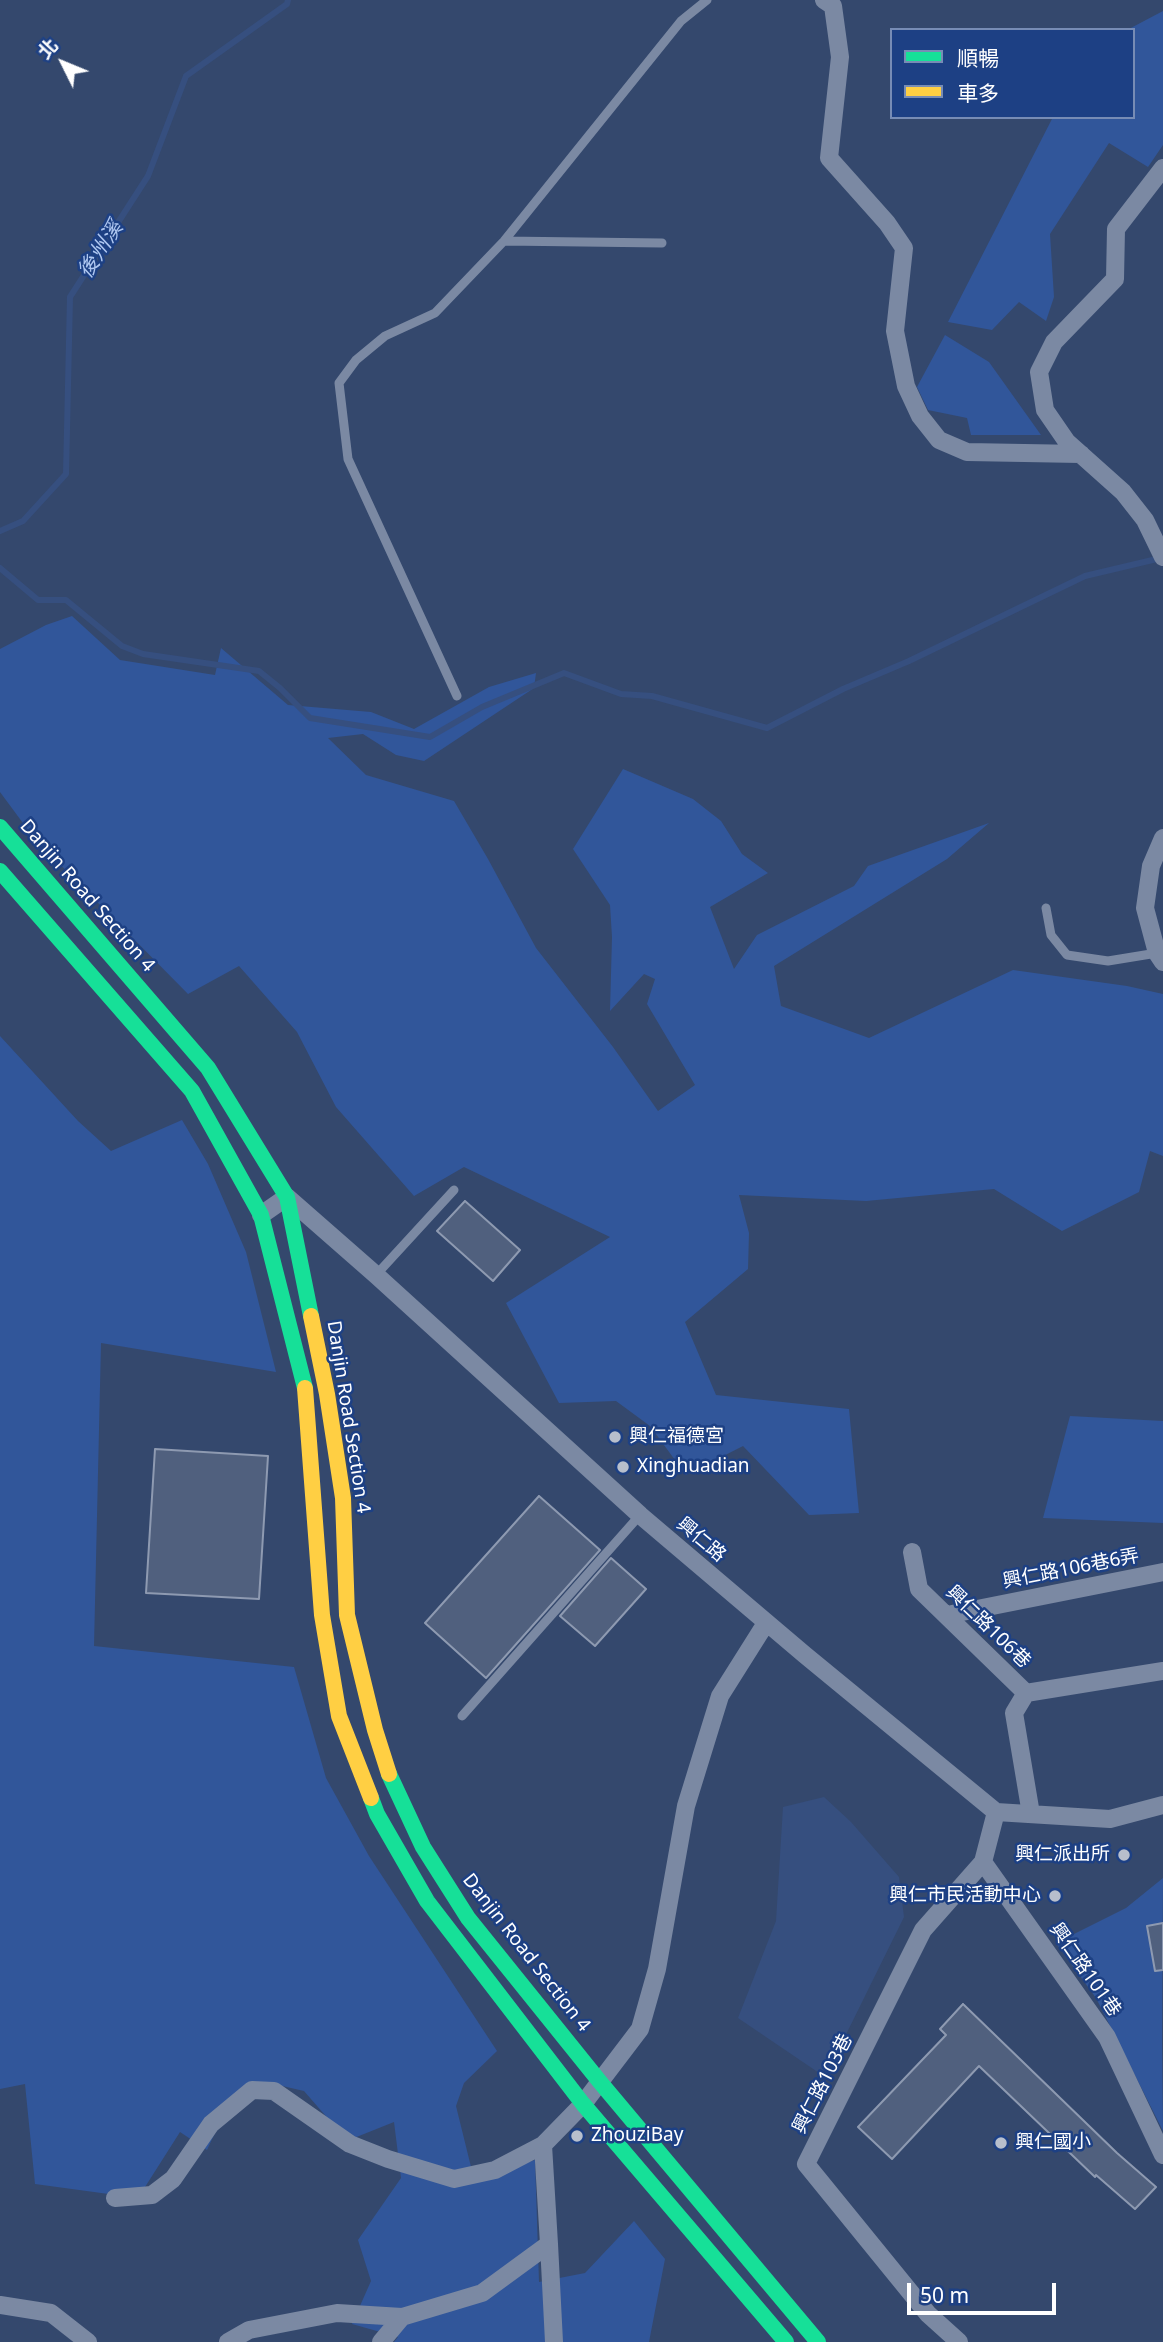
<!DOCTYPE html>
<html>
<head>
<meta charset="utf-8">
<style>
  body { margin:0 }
  #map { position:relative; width:1163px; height:2342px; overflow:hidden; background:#34486d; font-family:"Noto Sans","Noto Sans TC",sans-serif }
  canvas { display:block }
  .legend { position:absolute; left:890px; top:28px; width:245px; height:91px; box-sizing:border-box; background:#1d4084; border:2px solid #778cb5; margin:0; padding:9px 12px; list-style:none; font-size:21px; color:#fff }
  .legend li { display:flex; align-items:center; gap:14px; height:35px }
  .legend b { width:35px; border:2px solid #778cb5 }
  .north { position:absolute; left:28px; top:28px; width:70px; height:70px; -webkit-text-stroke:5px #1d4084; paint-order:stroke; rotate:313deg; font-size:19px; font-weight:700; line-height:28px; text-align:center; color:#fff }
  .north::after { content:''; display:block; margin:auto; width:24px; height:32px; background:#fff; clip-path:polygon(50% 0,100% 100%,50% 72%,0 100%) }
  .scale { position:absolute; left:907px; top:2283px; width:149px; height:32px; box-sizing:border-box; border:4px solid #fff; border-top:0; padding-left:9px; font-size:21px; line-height:24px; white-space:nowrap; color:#fff; -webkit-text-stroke:5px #1d4084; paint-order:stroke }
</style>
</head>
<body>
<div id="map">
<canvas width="1163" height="2342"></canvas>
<ul class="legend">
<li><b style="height:9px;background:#16e098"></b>順暢</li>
<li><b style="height:9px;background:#ffcf43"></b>車多</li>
</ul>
<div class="north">北</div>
<div class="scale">50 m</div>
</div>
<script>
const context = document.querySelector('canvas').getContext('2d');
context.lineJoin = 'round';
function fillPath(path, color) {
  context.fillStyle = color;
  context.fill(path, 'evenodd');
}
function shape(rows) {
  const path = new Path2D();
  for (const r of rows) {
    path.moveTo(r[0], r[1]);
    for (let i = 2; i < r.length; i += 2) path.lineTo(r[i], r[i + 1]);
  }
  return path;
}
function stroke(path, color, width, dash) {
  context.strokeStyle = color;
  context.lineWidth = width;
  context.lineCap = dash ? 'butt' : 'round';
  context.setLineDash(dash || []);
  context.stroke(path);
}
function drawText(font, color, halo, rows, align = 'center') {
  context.font = font + ' "Noto Sans","Noto Sans TC",sans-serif';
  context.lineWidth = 5;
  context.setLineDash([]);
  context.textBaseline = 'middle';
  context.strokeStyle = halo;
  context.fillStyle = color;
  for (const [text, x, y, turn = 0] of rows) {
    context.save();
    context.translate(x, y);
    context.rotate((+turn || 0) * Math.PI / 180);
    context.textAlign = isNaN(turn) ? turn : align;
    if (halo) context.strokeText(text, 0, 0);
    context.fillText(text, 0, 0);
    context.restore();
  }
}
const green = shape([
  [1163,11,1163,145,1148,167,1109,143,1050,234,1054,297,1046,321,1019,302,992,330,948,322,1053,117,1133,117,1133,30,1127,30],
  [945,335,989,362,1041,435,971,435,967,418,928,410,917,387],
  [72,616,120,660,215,675,221,648,288,705,371,712,414,729,489,687,536,673,534,688,424,761,396,755,363,734,328,738,366,775,454,801,488,859,536,948,613,1047,658,1111,695,1085,647,1004,655,979,644,974,610,1011,612,937,610,905,573,849,623,769,693,799,721,821,742,854,768,873,710,907,734,969,757,935,854,886,868,866,989,823,947,859,774,966,781,1006,869,1038,1013,970,1127,986,1163,994,1163,1156,1150,1151,1139,1192,1062,1231,994,1189,866,1201,739,1195,749,1233,748,1269,685,1322,716,1395,849,1409,859,1513,809,1515,743,1446,686,1475,650,1426,616,1401,559,1403,506,1303,610,1237,464,1167,414,1196,336,1107,297,1032,239,966,188,994,34,838,0,792,0,649,46,625],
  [0,1036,78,1121,111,1151,182,1120,208,1164,246,1252,276,1372,101,1343,94,1646,294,1667,326,1778,369,1856,497,2051,464,2083,456,2106,474,2179,535,2160,539,2282,585,2273,634,2221,665,2259,649,2342,394,2342,398,2337,352,2324,371,2281,358,2240,401,2178,394,2122,354,2138,331,2122,304,2091,265,2082,232,2096,207,2150,180,2132,138,2198,35,2184,25,2084,0,2089],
  [1070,1416,1163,1421,1163,1523,1043,1518],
  [1163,1878,1162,2043,1163,2131,1096,1998,1056,1943,1126,1908]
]);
const water = shape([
  [824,1797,851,1822,899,1877,904,1917,825,2077,738,2018,776,1921,783,1807]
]);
const stream = shape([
  [0,531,23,521,66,474,70,297,148,176,186,76,287,4,288,0],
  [0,568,38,600,66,600,122,646,143,654,259,671,280,688,310,718,430,737,482,707,564,673,621,694,652,696,767,728,843,689,909,661,1085,576,1161,558]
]);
const building = shape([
  [465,1201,520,1250,493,1281,437,1231,465,1201],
  [155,1449,268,1456,259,1599,146,1593,155,1449],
  [539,1496,600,1550,486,1678,425,1623,539,1496],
  [611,1558,646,1589,595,1646,560,1616,611,1558],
  [1163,1923,1163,1970,1155,1971,1147,1926,1163,1923],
  [963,2004,1117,2153,1156,2187,1135,2209,1096,2175,1095,2177,979,2066,892,2159,858,2127,946,2035,940,2029,963,2004]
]);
const lane = shape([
  [504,241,662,243],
  [457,696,348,459,339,383,356,360,385,336,435,313,504,241,681,21,707,0],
  [1046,908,1051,935,1067,955,1108,961,1157,953],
  [376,1275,454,1190],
  [462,1716,640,1515]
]);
const street = shape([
  [824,0,833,6,840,57,829,158,887,223,904,248,895,331,906,386,920,416,939,440,967,452,1081,454],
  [1163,168,1116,229,1115,279,1054,342,1039,372,1045,410,1067,442,1123,492,1145,520,1163,557],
  [1163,838,1151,866,1145,908,1157,953,1163,962],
  [261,1215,287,1197,376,1275,640,1515,805,1655,996,1812,1110,1819,1163,1805],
  [912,1552,919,1589,1026,1693,1014,1713,1031,1814],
  [947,1615,1163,1572],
  [1026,1693,1163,1671],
  [996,1812,983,1862,1107,2037,1163,2155],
  [115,2198,152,2195,173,2179,211,2124,252,2090,274,2091,350,2144,388,2159,454,2179,495,2170,543,2145],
  [549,2244,554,2342],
  [0,2305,51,2313,88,2342],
  [228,2342,249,2330,337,2313,402,2317],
  [381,2342,402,2317,482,2293,549,2244,543,2145,583,2104,640,2029,657,1969,686,1806,720,1696,766,1623],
  [959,2342,928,2314,806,2164,923,1930,983,1862]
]);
const fast = shape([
  [0,827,208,1068,287,1197,311,1316],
  [0,871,192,1091,261,1215,305,1388],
  [389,1774,423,1847,468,1918,600,2082,818,2342],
  [371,1798,377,1814,427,1901,583,2104,786,2342]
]);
const slow = shape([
  [311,1316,327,1394,343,1498,347,1615,375,1730,389,1774],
  [305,1388,322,1615,339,1716,371,1798]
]);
const markers = [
  [615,1437,7,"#b8bfcc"],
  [623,1467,7,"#b8bfcc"],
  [1124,1855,7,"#b8bfcc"],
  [1055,1896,7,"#b8bfcc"],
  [577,2136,7,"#b8bfcc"],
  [1001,2143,7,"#b8bfcc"]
];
const streetNames = [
  ["Danjin Road Section 4",87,896,49],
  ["Danjin Road Section 4",348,1417,81],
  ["興仁路",701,1540,40],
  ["興仁路106巷6弄",1071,1569,-11],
  ["興仁路106巷",988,1627,44],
  ["Danjin Road Section 4",526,1953,52],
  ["興仁路101巷",1085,1970,55],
  ["興仁路103巷",823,2084,-63]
];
const poiNames = [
  ["興仁福德宮",629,1437],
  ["Xinghuadian",637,1467],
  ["興仁派出所",1110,1855,"right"],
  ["興仁市民活動中心",1041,1896,"right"],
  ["ZhouziBay",591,2136],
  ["興仁國小",1015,2143]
];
const waterNames = [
  ["後州溪",101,250,-57]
];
fillPath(green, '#31569a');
fillPath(water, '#364f7f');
stroke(stream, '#364f7f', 6);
fillPath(building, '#50607e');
stroke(building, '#8e9ab1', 2);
stroke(lane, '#7b89a3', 9);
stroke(street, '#7b89a3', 18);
stroke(fast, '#16e098', 16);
stroke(slow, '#ffcf43', 16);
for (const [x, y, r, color] of markers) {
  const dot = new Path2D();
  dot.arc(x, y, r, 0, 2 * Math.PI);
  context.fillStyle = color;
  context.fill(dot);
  stroke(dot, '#1d4084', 2.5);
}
drawText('19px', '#fff', '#1d4084', streetNames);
drawText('19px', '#fff', '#1d4084', poiNames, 'left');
drawText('italic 21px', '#afc7f1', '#1d4084', waterNames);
</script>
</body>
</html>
